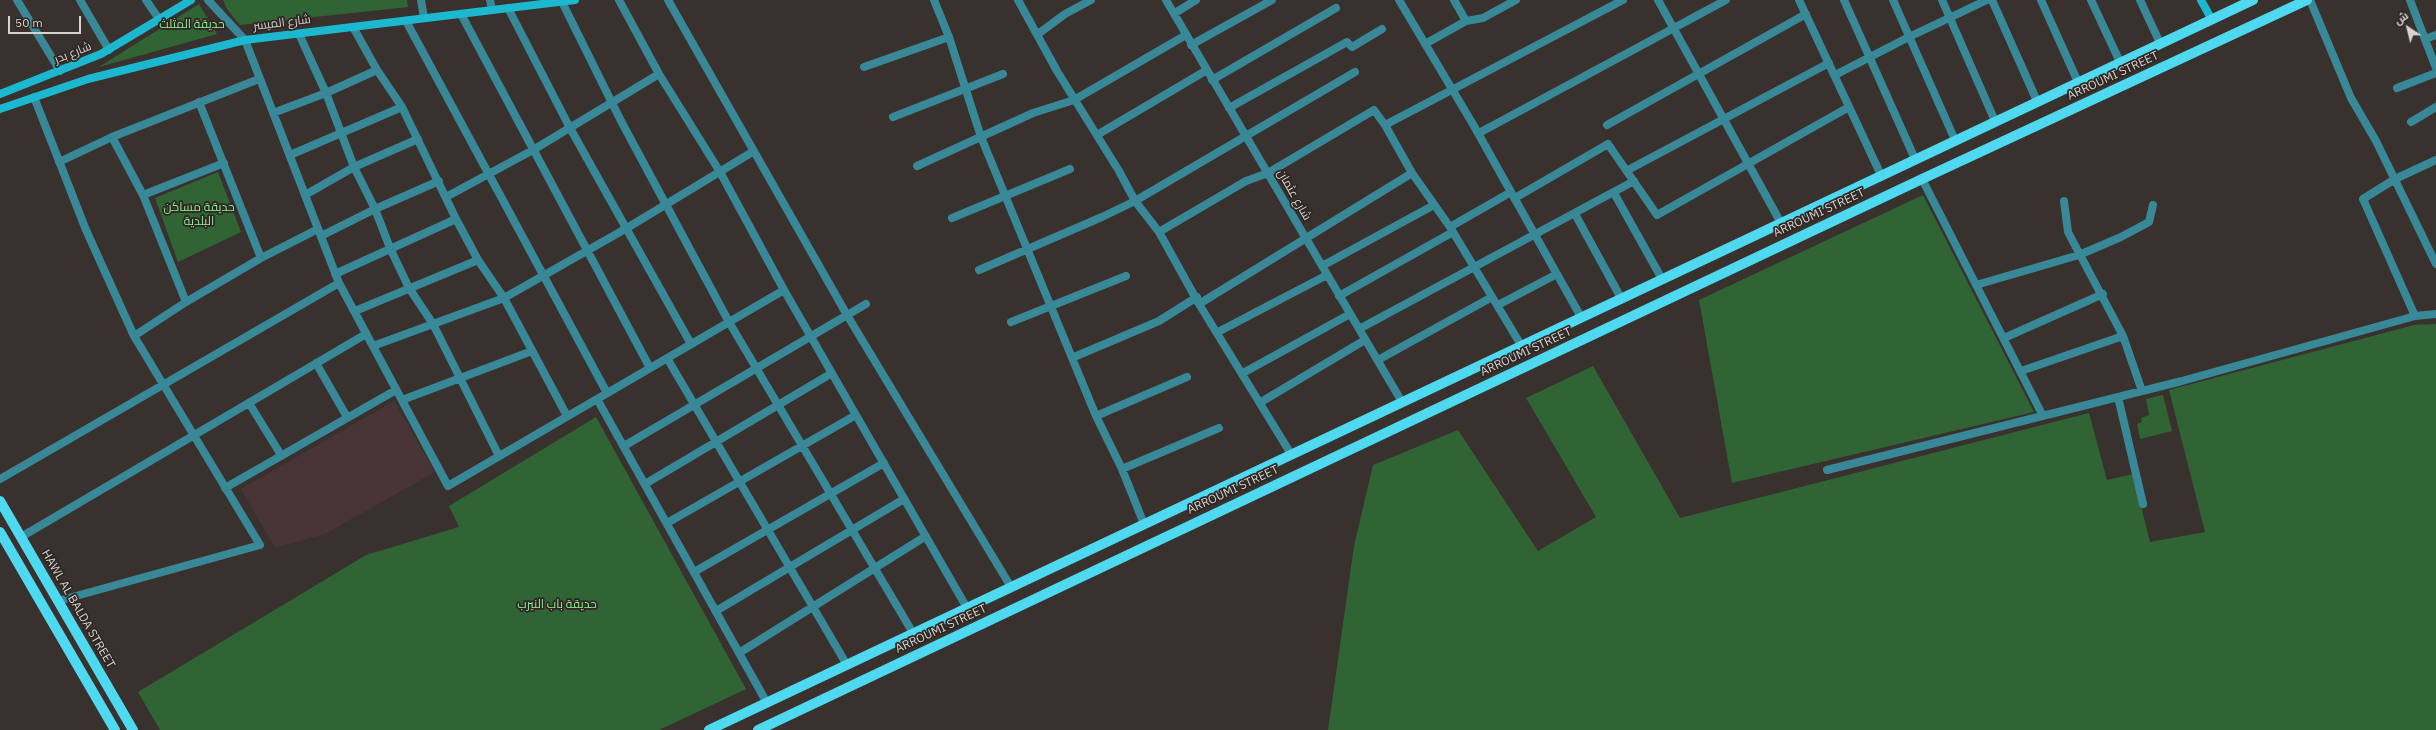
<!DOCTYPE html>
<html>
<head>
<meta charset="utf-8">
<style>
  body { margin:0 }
  #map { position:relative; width:2436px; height:730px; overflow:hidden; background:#38312d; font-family:"IBM Plex Sans",Cairo,sans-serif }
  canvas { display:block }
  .north { position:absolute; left:2388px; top:8px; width:40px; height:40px; -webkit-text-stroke:3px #2e2723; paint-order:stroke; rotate:325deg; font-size:11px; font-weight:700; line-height:16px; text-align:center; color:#d7d3d0 }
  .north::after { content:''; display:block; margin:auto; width:14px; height:18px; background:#d7d3d0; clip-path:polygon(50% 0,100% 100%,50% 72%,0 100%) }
  .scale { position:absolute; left:8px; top:16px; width:73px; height:18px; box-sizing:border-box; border:2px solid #d7d3d0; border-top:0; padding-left:5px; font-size:12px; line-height:14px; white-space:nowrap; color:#d7d3d0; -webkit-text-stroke:3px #2e2723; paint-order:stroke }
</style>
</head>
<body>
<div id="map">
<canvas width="2436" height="730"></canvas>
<div class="north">ش</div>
<div class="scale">50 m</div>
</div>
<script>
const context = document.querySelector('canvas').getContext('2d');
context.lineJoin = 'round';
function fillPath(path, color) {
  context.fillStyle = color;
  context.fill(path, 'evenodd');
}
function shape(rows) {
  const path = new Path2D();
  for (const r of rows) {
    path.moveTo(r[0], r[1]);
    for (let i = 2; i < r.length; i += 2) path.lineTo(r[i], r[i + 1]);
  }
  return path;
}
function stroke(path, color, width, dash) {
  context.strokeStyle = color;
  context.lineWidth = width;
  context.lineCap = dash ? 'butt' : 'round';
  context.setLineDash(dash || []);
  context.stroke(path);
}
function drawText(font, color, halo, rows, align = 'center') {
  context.font = font + ' "IBM Plex Sans",Cairo,sans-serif';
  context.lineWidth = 3.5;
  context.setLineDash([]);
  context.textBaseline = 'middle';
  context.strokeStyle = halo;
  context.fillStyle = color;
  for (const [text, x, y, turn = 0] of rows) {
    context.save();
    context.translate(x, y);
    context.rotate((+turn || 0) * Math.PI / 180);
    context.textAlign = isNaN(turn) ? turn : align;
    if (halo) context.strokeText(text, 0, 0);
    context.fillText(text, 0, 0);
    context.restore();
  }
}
const education = shape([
  [394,401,435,472,325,534,275,548,241,489]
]);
const green = shape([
  [223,0,407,0,408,7,240,25,227,9],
  [199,4,217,34,99,67],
  [218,172,241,232,178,262,155,198],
  [1923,195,2034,412,1732,483,1699,300],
  [2436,324,2436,730,1328,730,1354,546,1373,465,1458,430,1538,551,1596,517,1526,398,1593,366,1680,518,2089,413,2107,480,2133,474,2150,542,2205,532,2169,390,2414,325],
  [2163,395,2172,431,2140,439,2137,424,2142,422,2141,418,2149,415,2146,399],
  [596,417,746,689,659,730,160,730,138,692,366,555,459,527,449,506]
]);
const street = shape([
  [17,0,60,71],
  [80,0,109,50],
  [146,0,159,19],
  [208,0,245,40,339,283,448,486,784,290],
  [421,0,424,18],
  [490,0,492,10],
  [619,0,659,74,720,172,784,290,967,608],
  [668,0,847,315,1011,587],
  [934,0,949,37,981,137,1096,416,1122,469,1144,524],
  [1018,0,1057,71,1119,171,1135,201,1159,232,1199,304,1291,454],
  [1166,0,1402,402],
  [1399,0,1474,126,1581,317],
  [1454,0,1466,21],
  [1658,0,1781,223],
  [1799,0,1881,175],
  [1844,0,1915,159],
  [1893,0,1955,140],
  [1942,0,1995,121],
  [1992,0,2037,101],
  [2041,0,2078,82],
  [2091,0,2120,62],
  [2140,0,2160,43],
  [2310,0,2351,98,2376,141,2436,264],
  [2410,0,2436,68],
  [562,2,621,121,729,322,913,633],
  [508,8,570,128,691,344],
  [1175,13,1196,0],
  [461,14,650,368],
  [406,21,607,393],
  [353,27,377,70,402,107,456,219,478,260,504,298,567,416],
  [299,34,326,93,354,167,375,209,390,248,409,288,433,324,499,456],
  [1038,34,1065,14,1091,0],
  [2425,39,2436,35],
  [1425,44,1466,21,1483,18,1516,0],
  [1191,45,1272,0],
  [864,67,949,37],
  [1835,75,1909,37,1987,0],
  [1212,80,1336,8],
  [2397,88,2436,73],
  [34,97,86,230,134,336,260,545,58,601],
  [199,102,261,258],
  [1229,108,1347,42,1352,47,1382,29],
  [273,113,326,93,377,70],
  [893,117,1003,74],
  [2411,122,2436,107],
  [1385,125,1623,0],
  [1607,125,1806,14],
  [1479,133,1726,0],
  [1097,135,1207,70],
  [112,137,143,195,186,302],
  [290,155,402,107],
  [59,162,112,137,259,79],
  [917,166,1033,113,1074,100,1186,35],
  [1628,170,1829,63],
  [1922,179,2043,416],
  [1614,193,1662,279],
  [143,195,224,163],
  [305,195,354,167,418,139],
  [446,197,533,150,659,74],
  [1515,198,1608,144,1657,215,1849,107],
  [2064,201,2068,232,2123,336,2142,391],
  [1575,214,1621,298],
  [952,218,1070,169],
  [1450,227,1511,192],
  [1159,232,1246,181,1268,173,1374,110,1385,125,1412,173,1450,227,1521,345],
  [321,236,375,209,439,181],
  [1322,266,1434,205],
  [979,270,1102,217,1135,201,1355,72],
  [335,274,456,219],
  [1976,285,2079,255,2121,237,2149,222,2153,205],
  [1339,296,1453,232],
  [1199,304,1412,173],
  [1498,305,1557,274],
  [355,311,478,260],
  [2415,316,2363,199,2395,179,2436,160],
  [1011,322,1126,276],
  [1359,329,1634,181],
  [1218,332,1327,275],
  [134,336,186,302,261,258,318,229],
  [2004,338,2103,294],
  [373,346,504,298,627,228,754,151],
  [1074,357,1159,321,1197,297],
  [667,358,847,665],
  [1378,360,1492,297],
  [316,363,347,417],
  [2021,371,2123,336],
  [1243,373,1350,314],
  [2118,397,2143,504],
  [597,399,767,703],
  [402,400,532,351],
  [1261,402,1365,340],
  [249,403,281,455],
  [1096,416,1187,377],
  [624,446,866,304],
  [1122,469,1219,428],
  [1827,470,2182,381,2415,316,2436,314],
  [0,479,339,283],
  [645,484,832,373],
  [225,488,396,390],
  [667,523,856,415],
  [21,537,366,334],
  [694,572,884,463],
  [716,611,904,499],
  [739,653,926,536]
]);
const secondary = shape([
  [2201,0,2212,20],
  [0,94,101,54,191,0],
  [0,109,88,79,245,40,575,0]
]);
const primary = shape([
  [0,501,133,730],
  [0,532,115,730],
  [709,730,2253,0],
  [758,730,1922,179,2307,0]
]);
const streetNames = [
  ["شارع الميسر",282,23,-7],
  ["شارع بدر",73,53,-22],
  ["ARROUMI STREET",2113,76,-25],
  ["شارع عثمان",1294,195,60],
  ["ARROUMI STREET",1819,213,-25],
  ["ARROUMI STREET",1526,352,-25],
  ["ARROUMI STREET",1233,490,-25],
  ["HAWL AL BALDA STREET",78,609,60],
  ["ARROUMI STREET",941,629,-25]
];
const parkNames = [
  ["حديقة المثلث",192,25],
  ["حديقة مساكن",199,208],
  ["البلدية",199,222],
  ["حديقة باب النيرب",557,605]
];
fillPath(education, '#493436');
fillPath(green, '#316434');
stroke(street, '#388897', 8);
stroke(secondary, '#1cb8d0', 8);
stroke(primary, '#4fd9f1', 10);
drawText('12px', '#d7d3d0', '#2e2723', streetNames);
drawText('12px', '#93ef97', '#2e2723', parkNames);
</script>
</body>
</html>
